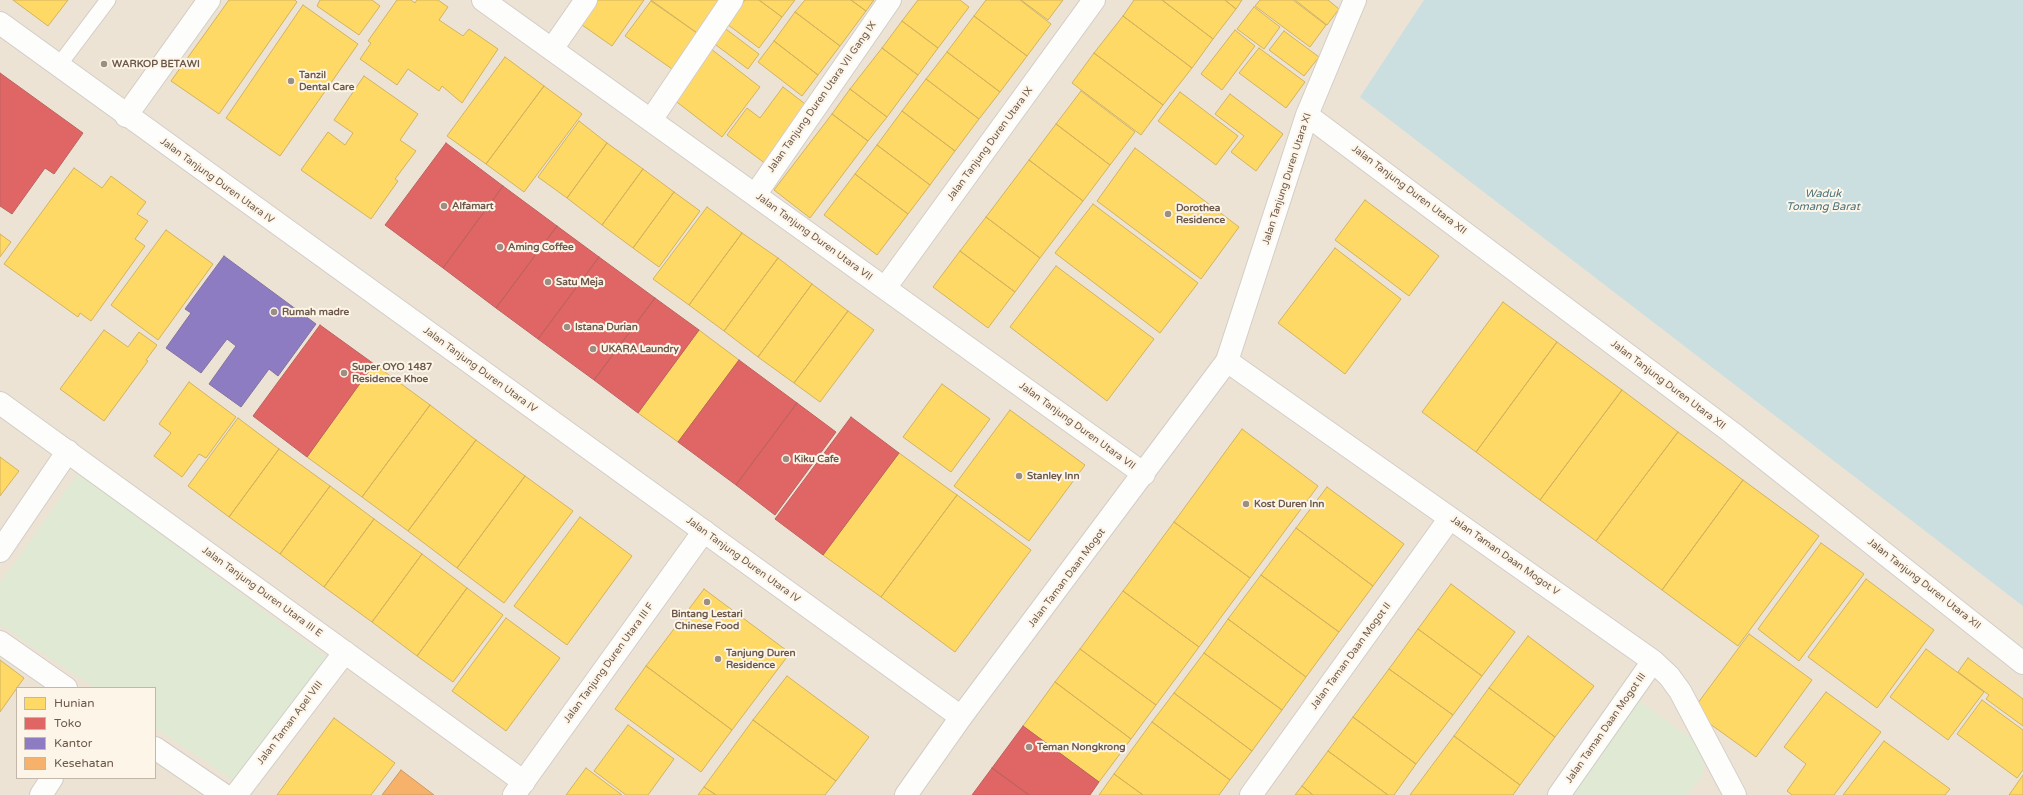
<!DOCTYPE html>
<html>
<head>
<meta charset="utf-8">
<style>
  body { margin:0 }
  #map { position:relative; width:2023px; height:795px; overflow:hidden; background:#f4f0e7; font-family:"Varela Round",sans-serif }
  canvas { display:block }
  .legend { position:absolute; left:16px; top:687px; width:140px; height:92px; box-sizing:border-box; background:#fcf5e8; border:1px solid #c3b7aa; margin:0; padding:5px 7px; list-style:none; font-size:12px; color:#6d5a4c }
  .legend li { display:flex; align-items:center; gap:8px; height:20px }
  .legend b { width:20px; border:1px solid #c3b7aa }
</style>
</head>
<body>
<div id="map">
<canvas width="2023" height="795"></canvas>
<ul class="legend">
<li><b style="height:11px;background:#ffd966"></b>Hunian</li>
<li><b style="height:11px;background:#e06666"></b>Toko</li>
<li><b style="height:11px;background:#8e7cc3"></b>Kantor</li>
<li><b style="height:11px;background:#f6b26b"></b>Kesehatan</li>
</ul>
</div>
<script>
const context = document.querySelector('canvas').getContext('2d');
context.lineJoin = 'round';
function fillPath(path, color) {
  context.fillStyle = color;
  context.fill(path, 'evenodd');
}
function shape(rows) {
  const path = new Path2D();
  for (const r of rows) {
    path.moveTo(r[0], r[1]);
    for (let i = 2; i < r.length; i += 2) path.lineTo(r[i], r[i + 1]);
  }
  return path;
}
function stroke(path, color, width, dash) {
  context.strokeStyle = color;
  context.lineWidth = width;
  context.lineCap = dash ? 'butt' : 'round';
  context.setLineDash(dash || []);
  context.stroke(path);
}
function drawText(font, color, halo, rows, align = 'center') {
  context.font = font + ' "Varela Round",sans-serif';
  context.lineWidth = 4;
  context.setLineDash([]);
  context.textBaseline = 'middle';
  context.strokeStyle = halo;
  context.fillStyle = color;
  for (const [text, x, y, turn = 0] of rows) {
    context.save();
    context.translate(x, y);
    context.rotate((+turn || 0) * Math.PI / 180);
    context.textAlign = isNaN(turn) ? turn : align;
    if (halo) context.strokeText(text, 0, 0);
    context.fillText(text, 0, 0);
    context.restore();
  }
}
const residential = shape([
  [0,0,2023,0,2023,795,0,795],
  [17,688,155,688,155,778,17,778]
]);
const green = shape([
  [78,473,330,660,236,782,155,728,155,688,95,688,0,625,0,583],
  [1635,698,1704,747,1703,774,1688,795,1562,795]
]);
const water = shape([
  [1424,0,2023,0,2023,606,1360,97]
]);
const homes = shape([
  [13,0,68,0,48,26,13,0],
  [229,0,295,0,297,2,219,114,171,81,229,0],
  [320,0,372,0,380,6,359,35,317,6,320,0],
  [397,0,411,0,415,3,417,0,438,0,448,7,439,20,463,36,469,29,498,49,462,103,442,86,439,91,408,69,397,85,360,59,371,43,368,41,397,0],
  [589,0,644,0,612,46,575,20,589,0],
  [651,0,720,0,697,33,651,0],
  [745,0,759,0,782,17,759,48,727,24,745,0],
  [759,0,795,0,782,17,759,0],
  [805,0,851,0,866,11,840,46,795,12,805,0],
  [851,0,874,0,866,11,851,0],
  [918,0,960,0,969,7,938,48,902,21,918,0],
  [986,0,1020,0,1051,24,1027,56,974,16,986,0],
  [1021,0,1063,0,1048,20,1021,0],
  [1134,0,1162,0,1213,39,1192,68,1123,16,1134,0],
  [1162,0,1225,0,1236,9,1213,39,1162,0],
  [1225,0,1242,0,1236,9,1225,0],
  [1260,0,1293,0,1326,25,1310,47,1255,6,1260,0],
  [1295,0,1328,0,1339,9,1327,25,1295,0],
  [651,1,697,33,672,69,625,36,651,1],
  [303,5,358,44,280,156,226,118,303,5],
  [1254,7,1280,27,1264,49,1237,29,1254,7],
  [795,12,840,46,818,75,774,41,795,12],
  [974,16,1027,56,1000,92,947,52,974,16],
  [1123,16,1192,68,1163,105,1094,53,1123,16],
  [902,21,938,48,918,75,882,48,902,21],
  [723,27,759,54,748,69,712,42,723,27],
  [1235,30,1255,46,1222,90,1201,74,1235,30],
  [1284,31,1319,57,1304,76,1269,50,1284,31],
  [774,41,818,75,802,96,758,62,774,41],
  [882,48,918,75,887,117,850,89,882,48],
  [1259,48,1305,82,1286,108,1239,73,1259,48],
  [711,49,760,87,722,137,673,99,711,49],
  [947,52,1000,92,979,119,926,79,947,52],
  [1094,53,1163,105,1141,135,1072,83,1094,53],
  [505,57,544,86,486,164,447,136,505,57],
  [364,76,418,114,400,140,416,151,395,179,398,181,371,219,301,170,328,132,345,145,353,133,334,120,364,76],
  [926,79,979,119,955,151,902,111,926,79],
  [544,86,582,114,524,192,486,164,544,86],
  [783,87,813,110,770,167,727,135,747,108,760,118,783,87],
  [850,89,887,117,868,141,832,114,850,89],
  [1081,91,1135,132,1110,165,1056,124,1081,91],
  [1180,92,1238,136,1216,165,1158,121,1180,92],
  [1230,94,1283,134,1256,171,1231,152,1244,136,1215,114,1230,94],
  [902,111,955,151,930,185,877,145,902,111],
  [832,114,868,141,810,218,774,190,832,114],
  [579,121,607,143,567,198,538,177,579,121],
  [1056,124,1110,165,1083,201,1029,160,1056,124],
  [607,143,643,169,602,225,567,198,607,143],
  [877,145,930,185,908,214,855,174,877,145],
  [1135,148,1239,227,1201,279,1097,201,1135,148],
  [1029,160,1083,201,1040,258,986,217,1029,160],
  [74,168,102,188,111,176,146,202,137,214,148,221,135,239,145,246,91,321,80,313,78,317,4,264,74,168],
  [643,169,674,192,633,248,602,225,643,169],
  [855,174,908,214,877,255,824,215,855,174],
  [674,192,700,211,659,267,633,248,674,192],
  [1365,200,1439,256,1409,296,1335,240,1365,200],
  [1093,204,1198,283,1160,333,1055,253,1093,204],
  [707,207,742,233,689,305,653,279,707,207],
  [986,217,1040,258,1015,292,960,251,986,217],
  [166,230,213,264,158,340,111,305,166,230],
  [742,233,778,258,724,331,689,305,742,233],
  [0,234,11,242,0,257,0,234],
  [1335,248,1401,299,1345,374,1278,323,1335,248],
  [960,251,1015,292,988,328,933,287,960,251],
  [778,258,812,284,758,357,724,331,778,258],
  [1056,266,1154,339,1107,401,1010,327,1056,266],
  [812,284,848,311,794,383,758,357,812,284],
  [1503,302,1557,342,1476,452,1422,412,1503,302],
  [848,311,874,330,820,402,794,383,848,311],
  [104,330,128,347,139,332,157,345,146,360,148,361,104,421,60,389,104,330],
  [699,330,739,360,678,442,638,413,699,330],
  [1557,342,1622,390,1540,500,1476,452,1557,342],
  [374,364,430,405,362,497,307,457,374,364],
  [189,382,236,417,206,458,199,454,182,477,154,456,171,433,159,424,189,382],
  [942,384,990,419,951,472,903,437,942,384],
  [1622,390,1678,432,1596,541,1540,500,1622,390],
  [430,405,476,440,408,531,362,497,430,405],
  [1010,410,1085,465,1029,541,954,486,1010,410],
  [238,418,279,449,229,517,188,486,238,418],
  [1242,429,1318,486,1250,578,1174,522,1242,429],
  [1678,432,1743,480,1662,590,1596,541,1678,432],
  [476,440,525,476,457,568,408,531,476,440],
  [279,449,330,486,280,554,229,517,279,449],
  [899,453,957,495,881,597,823,555,899,453],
  [0,457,19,471,0,496,0,457],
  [525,476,573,511,504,603,457,568,525,476],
  [1743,480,1819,536,1738,646,1662,590,1743,480],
  [330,486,374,519,324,587,280,554,330,486],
  [1327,487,1404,544,1373,586,1296,528,1327,487],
  [957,495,1031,550,955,652,881,597,957,495],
  [580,517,632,556,567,645,514,606,580,517],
  [374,519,422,554,372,622,324,587,374,519],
  [1174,522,1250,578,1199,647,1123,591,1174,522],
  [1296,528,1373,586,1339,632,1261,575,1296,528],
  [1821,543,1864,574,1799,661,1758,629,1821,543],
  [422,554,467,588,417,656,372,622,422,554],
  [1261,575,1339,632,1306,677,1228,619,1261,575],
  [1866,579,1934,630,1877,708,1808,657,1866,579],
  [1451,584,1515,632,1482,676,1418,629,1451,584],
  [467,588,503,615,453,682,417,656,467,588],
  [704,589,790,653,732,730,646,666,704,589],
  [1123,591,1199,647,1156,705,1080,649,1123,591],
  [506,618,560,658,506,731,452,691,506,618],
  [1228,619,1306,677,1282,710,1204,653,1228,619],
  [1418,629,1482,676,1453,715,1389,669,1418,629],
  [1749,634,1812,680,1756,757,1692,711,1749,634],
  [1528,636,1594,686,1555,737,1489,688,1528,636],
  [1080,649,1156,705,1131,739,1055,682,1080,649],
  [1926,649,1984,692,1948,740,1890,697,1926,649],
  [1204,653,1282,710,1252,751,1174,693,1204,653],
  [1968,658,2023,699,2023,726,1986,699,1989,695,1958,672,1968,658],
  [0,660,24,678,0,712,0,660],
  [646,666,732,730,701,772,615,709,646,666],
  [1389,669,1453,715,1416,764,1353,717,1389,669],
  [787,676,869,737,836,781,753,720,787,676],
  [1055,682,1131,739,1099,782,1023,726,1055,682],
  [1489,688,1555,737,1520,785,1454,736,1489,688],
  [1826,692,1881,732,1834,795,1792,795,1787,791,1806,764,1784,747,1826,692],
  [1174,693,1252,751,1230,780,1152,722,1174,693],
  [1982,700,2023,730,2023,770,2017,778,1957,734,1982,700],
  [1353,717,1416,764,1394,795,1388,795,1328,751,1353,717],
  [334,718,395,763,371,795,277,795,334,718],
  [753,720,836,781,825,795,716,795,704,787,753,720],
  [1152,722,1230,780,1219,795,1143,795,1114,774,1152,722],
  [628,725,674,759,648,795,626,795,594,771,628,725],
  [1454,736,1520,785,1513,795,1410,795,1454,736],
  [1884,741,1950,789,1945,795,1843,795,1884,741],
  [1328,751,1388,795,1313,795,1302,786,1328,751],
  [586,768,622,795,566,795,586,768],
  [1114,774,1143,795,1099,795,1114,774],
  [2023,775,2023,795,2009,795,2023,775],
  [1302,786,1313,795,1295,795,1302,786],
  [704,787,716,795,698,795,704,787]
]);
const shops = shape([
  [0,73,83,133,54,174,45,168,12,214,0,206,0,73],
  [446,143,503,186,443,268,385,225,446,143],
  [503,186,557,226,496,308,443,268,503,186],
  [557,226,599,257,538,339,496,308,557,226],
  [599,257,655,298,594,380,538,339,599,257],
  [655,298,699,330,638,413,594,380,655,298],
  [320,325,374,364,307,457,253,416,320,325],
  [739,360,797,403,736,485,678,442,739,360],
  [797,403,836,432,775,515,736,485,797,403],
  [851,417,899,453,823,555,775,519,851,417],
  [1023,726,1099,782,1090,795,1029,795,992,768,1023,726],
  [992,768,1029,795,972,795,992,768]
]);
const offices = shape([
  [224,256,316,324,278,376,269,369,241,407,209,384,236,346,227,339,201,373,166,348,191,313,185,309,224,256]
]);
const health = shape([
  [401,770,434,795,382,795,401,770]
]);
const service = shape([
  [59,65,108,0]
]);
const minor = shape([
  [483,0,1144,474],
  [552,49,586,0],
  [1307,115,1731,432,2023,663],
  [126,116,209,0],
  [651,120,732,0],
  [755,195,890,0],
  [885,288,1094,0],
  [1227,361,1653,661,1669,676,1680,691,1735,795],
  [0,403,524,782],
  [0,551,68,451],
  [0,642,66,688],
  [961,717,1227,361,1307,115,1355,0],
  [155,748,224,795],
  [41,795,52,778],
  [236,795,345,652],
  [514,795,704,531],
  [1251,795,1450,518],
  [1559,795,1653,661]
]);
const tertiary = shape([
  [0,23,961,717,906,795]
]);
const markers = [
  [104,64,4,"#9c8e82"],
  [291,81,4,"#9c8e82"],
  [444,206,4,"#9c8e82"],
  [1168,214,4,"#9c8e82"],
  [500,247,4,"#9c8e82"],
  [548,282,4,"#9c8e82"],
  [274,312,4,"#9c8e82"],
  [567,327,4,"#9c8e82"],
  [593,349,4,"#9c8e82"],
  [344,373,4,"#9c8e82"],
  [786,459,4,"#9c8e82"],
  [1019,476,4,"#9c8e82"],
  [1246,504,4,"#9c8e82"],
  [707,602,4,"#9c8e82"],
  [718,659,4,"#9c8e82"],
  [1029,747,4,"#9c8e82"]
];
const poiNames = [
  ["WARKOP BETAWI",112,64],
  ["Tanzil",299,75],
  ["Dental Care",299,87],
  ["Alfamart",452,206],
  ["Dorothea",1176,208],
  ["Residence",1176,220],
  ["Aming Coffee",508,247],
  ["Satu Meja",556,282],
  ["Rumah madre",282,312],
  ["Istana Durian",575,327],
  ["UKARA Laundry",601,349],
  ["Super OYO 1487",352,367],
  ["Residence Khoe",352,379],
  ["Kiku Cafe",794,459],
  ["Stanley Inn",1027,476],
  ["Kost Duren Inn",1254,504],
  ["Bintang Lestari",707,614,"center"],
  ["Chinese Food",707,626,"center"],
  ["Tanjung Duren",726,653],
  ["Residence",726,665],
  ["Teman Nongkrong",1037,747]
];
const streetNames = [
  ["Jalan Tanjung Duren Utara VII Gang IX",822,97,-55],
  ["Jalan Tanjung Duren Utara IX",990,144,-54],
  ["Jalan Tanjung Duren Utara XI",1287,179,-72],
  ["Jalan Tanjung Duren Utara IV",217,181,36],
  ["Jalan Tanjung Duren Utara XII",1409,190,37],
  ["Jalan Tanjung Duren Utara VII",814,237,36],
  ["Jalan Tanjung Duren Utara IV",480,370,36],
  ["Jalan Tanjung Duren Utara XII",1668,385,37],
  ["Jalan Tanjung Duren Utara VII",1077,426,36],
  ["Jalan Taman Daan Mogot V",1505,556,35],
  ["Jalan Tanjung Duren Utara IV",743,560,36],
  ["Jalan Taman Daan Mogot",1067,578,-53],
  ["Jalan Tanjung Duren Utara XII",1924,584,38],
  ["Jalan Tanjung Duren Utara III E",262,592,36],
  ["Jalan Taman Daan Mogot II",1351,656,-54],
  ["Jalan Tanjung Duren Utara III F",609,663,-54],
  ["Jalan Taman Apel VIII",290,723,-53],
  ["Jalan Taman Daan Mogot III",1606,728,-55]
];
const waterNames = [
  ["Waduk",1823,194],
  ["Tomang Barat",1823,207]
];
fillPath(residential, '#ece3d5');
fillPath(green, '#e0e9d3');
fillPath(water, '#cbdfe1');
fillPath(homes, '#ffd966');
stroke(homes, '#d3b35e', 1);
fillPath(shops, '#e06666');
stroke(shops, '#be625e', 1);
fillPath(offices, '#8e7cc3');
stroke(offices, '#84729f', 1);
fillPath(health, '#f6b26b');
stroke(health, '#cd9862', 1);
stroke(service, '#d3cdc6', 17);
stroke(minor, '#d3cdc6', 24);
stroke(tertiary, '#d3cdc6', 24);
stroke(service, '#fdfdfb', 15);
stroke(minor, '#fdfdfb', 22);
stroke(tertiary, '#fdfdfb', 22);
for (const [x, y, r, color] of markers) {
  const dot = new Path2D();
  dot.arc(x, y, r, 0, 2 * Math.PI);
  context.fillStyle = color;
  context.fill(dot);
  stroke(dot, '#fcf5e8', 1.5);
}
drawText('bold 10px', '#6d5a4c', '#fcf5e8', poiNames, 'left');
drawText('10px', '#6d5a4c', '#fcf5e8', streetNames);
drawText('italic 11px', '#49727e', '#fcf5e8', waterNames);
</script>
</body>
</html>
